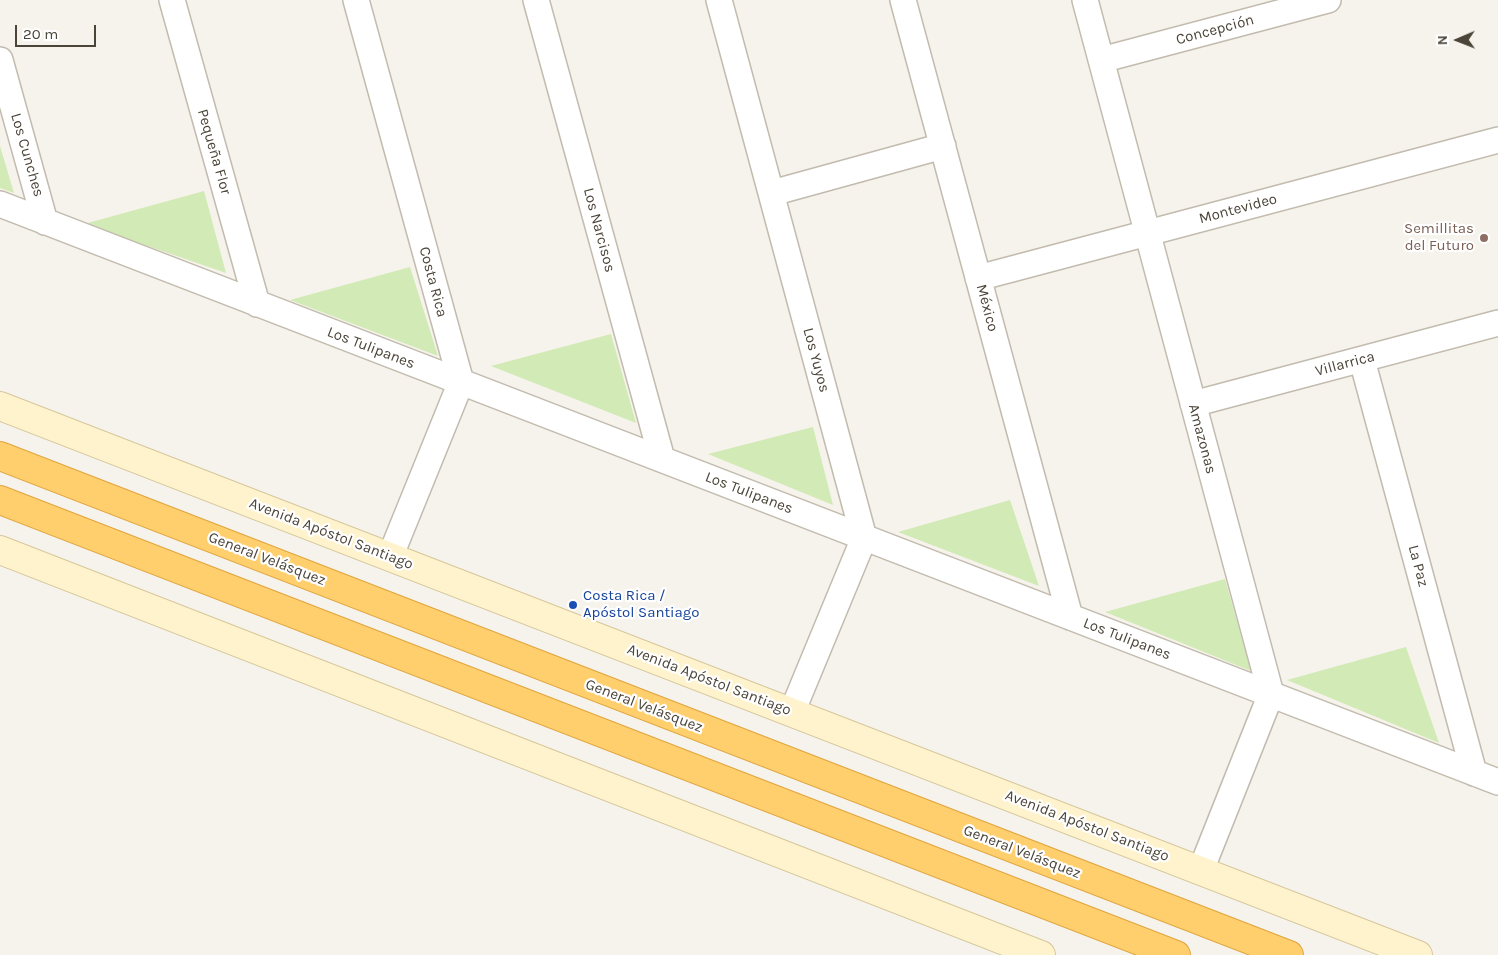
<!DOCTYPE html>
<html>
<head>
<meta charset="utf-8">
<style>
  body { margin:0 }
  #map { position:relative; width:1498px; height:955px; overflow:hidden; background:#f6f3ec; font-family:Karla,sans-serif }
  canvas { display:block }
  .north { position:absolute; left:1433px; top:15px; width:50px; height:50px; -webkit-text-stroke:4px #fff; paint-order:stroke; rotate:269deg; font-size:14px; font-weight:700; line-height:20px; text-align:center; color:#4b4439 }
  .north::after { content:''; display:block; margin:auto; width:18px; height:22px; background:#4b4439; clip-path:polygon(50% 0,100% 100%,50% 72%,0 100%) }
  .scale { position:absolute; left:15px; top:25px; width:81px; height:22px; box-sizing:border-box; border:2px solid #4b4439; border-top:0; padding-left:6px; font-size:15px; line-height:18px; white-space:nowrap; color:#4b4439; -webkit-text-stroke:4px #fff; paint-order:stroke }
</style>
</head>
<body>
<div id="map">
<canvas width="1498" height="955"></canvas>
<div class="north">N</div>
<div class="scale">20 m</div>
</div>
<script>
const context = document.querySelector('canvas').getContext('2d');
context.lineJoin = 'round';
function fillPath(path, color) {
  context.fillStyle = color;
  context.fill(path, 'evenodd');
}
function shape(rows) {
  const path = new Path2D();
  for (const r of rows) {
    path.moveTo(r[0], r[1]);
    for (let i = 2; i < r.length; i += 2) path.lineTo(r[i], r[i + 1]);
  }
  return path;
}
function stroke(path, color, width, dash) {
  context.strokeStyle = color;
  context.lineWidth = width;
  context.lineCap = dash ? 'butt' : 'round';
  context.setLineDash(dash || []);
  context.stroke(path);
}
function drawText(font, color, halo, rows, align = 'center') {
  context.font = font + ' Karla,sans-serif';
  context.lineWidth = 4.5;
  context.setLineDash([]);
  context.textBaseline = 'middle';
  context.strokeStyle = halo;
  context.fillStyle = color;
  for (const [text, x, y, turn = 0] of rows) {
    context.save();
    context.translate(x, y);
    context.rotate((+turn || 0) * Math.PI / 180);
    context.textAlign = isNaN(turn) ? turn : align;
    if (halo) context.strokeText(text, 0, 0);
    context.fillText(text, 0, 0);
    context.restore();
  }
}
const green = shape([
  [0,146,14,193,0,188],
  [204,191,226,273,84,224],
  [410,267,438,356,290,300],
  [611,334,636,423,491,366],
  [813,427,833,505,708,454],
  [1010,500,1039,586,898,532],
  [1225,579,1251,671,1105,612],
  [1406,647,1439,743,1287,680]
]);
const street = shape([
  [172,0,257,304],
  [356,0,461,382,390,557],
  [536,0,662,459],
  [719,0,864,538,792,712],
  [903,0,1070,617],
  [1085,0,1271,694,1201,870],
  [0,60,45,222],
  [1101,60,1328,0],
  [772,193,943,146],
  [0,204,1498,782],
  [978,278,1498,140],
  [1362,360,1474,773],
  [1193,404,1498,323]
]);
const secondary = shape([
  [0,406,1418,955],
  [0,550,1041,955]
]);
const highway = shape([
  [0,456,1289,955],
  [0,500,1176,955]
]);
const markers = [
  [1484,238,5,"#8d6e63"],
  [573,605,5,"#1a4fb4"]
];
const streetNames = [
  ["Concepción",1215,30,-15],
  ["Pequeña Flor",214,152,74],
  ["Los Cunches",27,155,74],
  ["Montevideo",1238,209,-15],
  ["Los Narcisos",599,230,75],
  ["Costa Rica",433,282,75],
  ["México",987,308,75],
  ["Los Tulipanes",371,348,21],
  ["Los Yuyos",816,360,75],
  ["Villarrica",1345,364,-15],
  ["Amazonas",1202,439,75],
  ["Los Tulipanes",749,493,21],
  ["Avenida Apóstol Santiago",331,534,21],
  ["General Velásquez",267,559,21],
  ["La Paz",1418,566,75],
  ["Los Tulipanes",1127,639,21],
  ["Avenida Apóstol Santiago",709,680,21],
  ["General Velásquez",644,706,21],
  ["Avenida Apóstol Santiago",1087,826,21],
  ["General Velásquez",1022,852,21]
];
const educationNames = [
  ["Semillitas",1474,229],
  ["del Futuro",1474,246]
];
const transitNames = [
  ["Costa Rica /",583,596],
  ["Apóstol Santiago",583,613]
];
fillPath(green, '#d2eab5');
stroke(street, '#c2bbae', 28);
stroke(secondary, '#d6c79b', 30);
stroke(highway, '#e0a43c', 30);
stroke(street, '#fff', 25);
stroke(secondary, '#fff3cd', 28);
stroke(highway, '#ffcf6e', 28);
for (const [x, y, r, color] of markers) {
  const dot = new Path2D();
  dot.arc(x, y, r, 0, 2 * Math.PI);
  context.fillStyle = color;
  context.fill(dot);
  stroke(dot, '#fff', 2);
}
drawText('15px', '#4b4439', '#fff', streetNames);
drawText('15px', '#785e54', '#fff', educationNames, 'right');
drawText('15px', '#164399', '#fff', transitNames, 'left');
</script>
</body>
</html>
